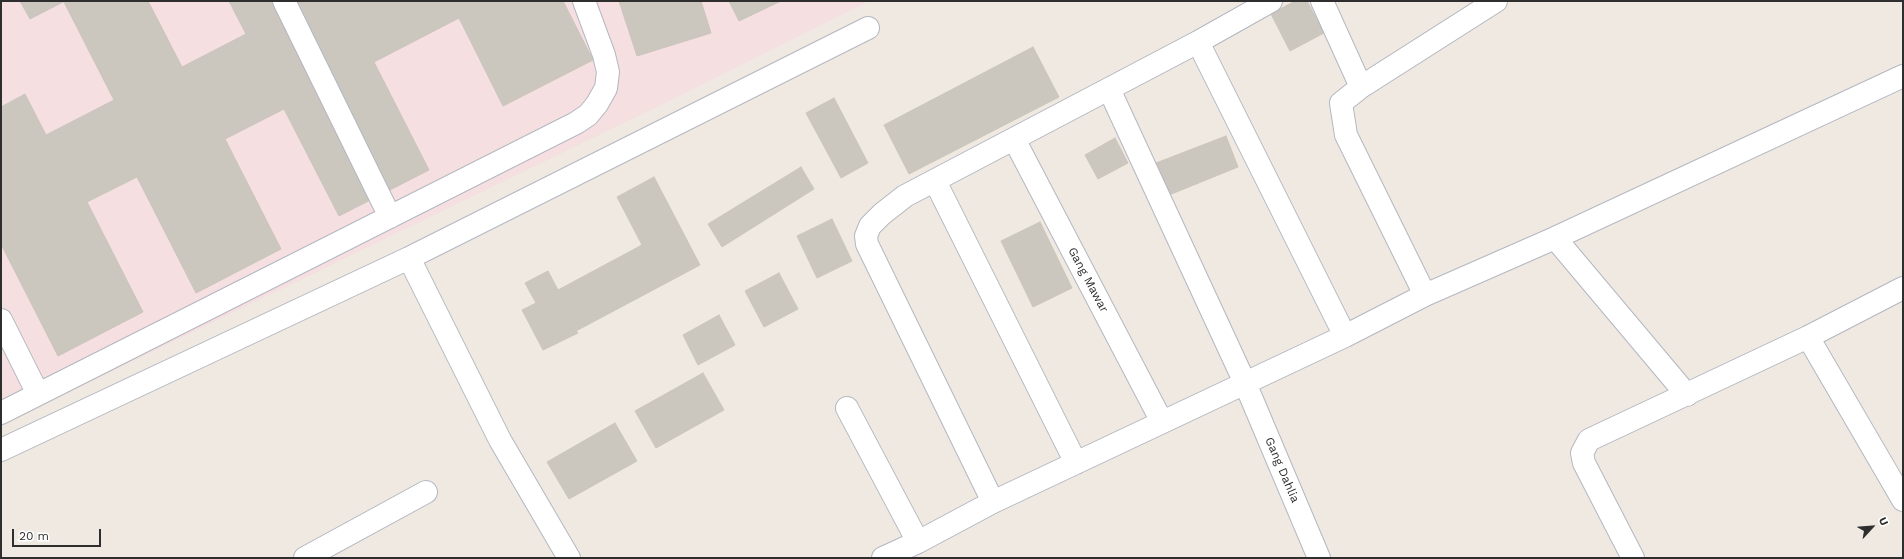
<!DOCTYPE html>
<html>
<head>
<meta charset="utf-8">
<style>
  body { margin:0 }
  #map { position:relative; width:1904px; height:559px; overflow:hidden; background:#efe9e1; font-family:"Work Sans",sans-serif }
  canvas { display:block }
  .frame { position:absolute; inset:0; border:2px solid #2e2e2e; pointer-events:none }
  .north { position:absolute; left:1852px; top:507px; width:40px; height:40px; -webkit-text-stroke:3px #fff; paint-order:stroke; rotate:64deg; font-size:11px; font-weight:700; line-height:16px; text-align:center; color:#2e2e2e }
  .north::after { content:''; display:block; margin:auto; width:14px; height:18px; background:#2e2e2e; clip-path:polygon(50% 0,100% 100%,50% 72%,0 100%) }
  .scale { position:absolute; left:12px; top:529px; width:89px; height:18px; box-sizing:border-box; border:2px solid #2e2e2e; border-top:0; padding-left:5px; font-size:12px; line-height:14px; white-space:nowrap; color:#2e2e2e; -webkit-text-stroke:3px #fff; paint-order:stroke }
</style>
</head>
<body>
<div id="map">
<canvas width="1904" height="559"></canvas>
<div class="frame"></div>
<div class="north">U</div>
<div class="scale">20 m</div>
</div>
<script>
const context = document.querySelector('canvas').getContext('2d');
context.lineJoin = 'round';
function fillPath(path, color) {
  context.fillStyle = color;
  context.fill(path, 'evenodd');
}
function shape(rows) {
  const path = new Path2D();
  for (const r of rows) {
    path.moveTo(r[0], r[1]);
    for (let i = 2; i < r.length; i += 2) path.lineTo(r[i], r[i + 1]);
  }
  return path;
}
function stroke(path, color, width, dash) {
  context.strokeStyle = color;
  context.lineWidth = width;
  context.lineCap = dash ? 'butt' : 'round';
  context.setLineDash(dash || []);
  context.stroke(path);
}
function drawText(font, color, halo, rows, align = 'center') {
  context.font = font + ' "Work Sans",sans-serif';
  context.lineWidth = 4;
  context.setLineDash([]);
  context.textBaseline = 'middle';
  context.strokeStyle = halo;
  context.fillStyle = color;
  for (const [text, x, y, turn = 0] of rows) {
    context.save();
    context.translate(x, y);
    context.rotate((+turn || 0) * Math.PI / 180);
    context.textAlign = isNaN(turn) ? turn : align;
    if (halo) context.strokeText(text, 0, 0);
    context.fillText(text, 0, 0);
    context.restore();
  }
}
const medical = shape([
  [1,1,869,1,667,102,1,425]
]);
const building = shape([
  [20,1,65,1,30,19,20,1],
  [67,1,148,1,182,67,246,34,229,1,563,1,593,60,503,106,459,18,374,62,429,170,339,216,284,109,225,139,281,249,196,293,137,177,87,202,143,312,58,356,1,244,1,107,25,94,46,135,114,100,64,2,67,1],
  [619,1,701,1,711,33,637,56,619,1],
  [729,1,781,1,739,21,729,1],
  [1295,1,1307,1,1324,33,1290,51,1271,14,1295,1],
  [1033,47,1059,97,909,174,884,125,1033,47],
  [834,98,868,163,841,178,806,113,834,98],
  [1226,136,1238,167,1169,195,1156,163,1226,136],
  [1115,138,1128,163,1098,179,1085,155,1115,138],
  [801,167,814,189,722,247,708,224,801,167],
  [654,177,700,265,576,331,578,333,543,350,522,310,536,303,525,283,548,271,558,290,642,245,617,197,654,177],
  [832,219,852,261,817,278,797,236,832,219],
  [1040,222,1072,288,1033,307,1001,241,1040,222],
  [779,273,798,309,764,327,745,291,779,273],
  [719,315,735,345,698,365,683,335,719,315],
  [703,373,724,410,656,448,635,411,703,373],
  [615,423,637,461,569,499,547,462,615,423]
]);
const minor = shape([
  [284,1,390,217],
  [1322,1,1361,87,1341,103,1346,135,1425,295],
  [1198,42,1345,336],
  [1361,87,1496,1],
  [1109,89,1245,383,1319,558],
  [1014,139,1162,422],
  [935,181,1076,463],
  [1555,238,1687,395],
  [409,258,500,440,569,558],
  [1,320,38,394],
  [1808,337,1903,500],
  [847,408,918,542],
  [1,413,576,123,588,115,597,104,606,88,608,72,604,55,584,1],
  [1,450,409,258,868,28],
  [993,502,867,244,866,236,870,226,882,214,905,196,1198,42,1271,1],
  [305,558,426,492],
  [883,558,918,542,993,502,1345,336,1425,295,1555,238,1903,76],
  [1633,558,1584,463,1582,453,1589,440,1808,337,1903,288]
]);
const streetNames = [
  ["Gang Mawar",1088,280,62],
  ["Gang Dahlia",1282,470,67]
];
fillPath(medical, '#f5dfe0');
fillPath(building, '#cbc7bf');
stroke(building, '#cbc5ba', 1);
stroke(minor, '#b4b7c1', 24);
stroke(minor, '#fff', 22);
drawText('12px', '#2e2e2e', '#fff', streetNames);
</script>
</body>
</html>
